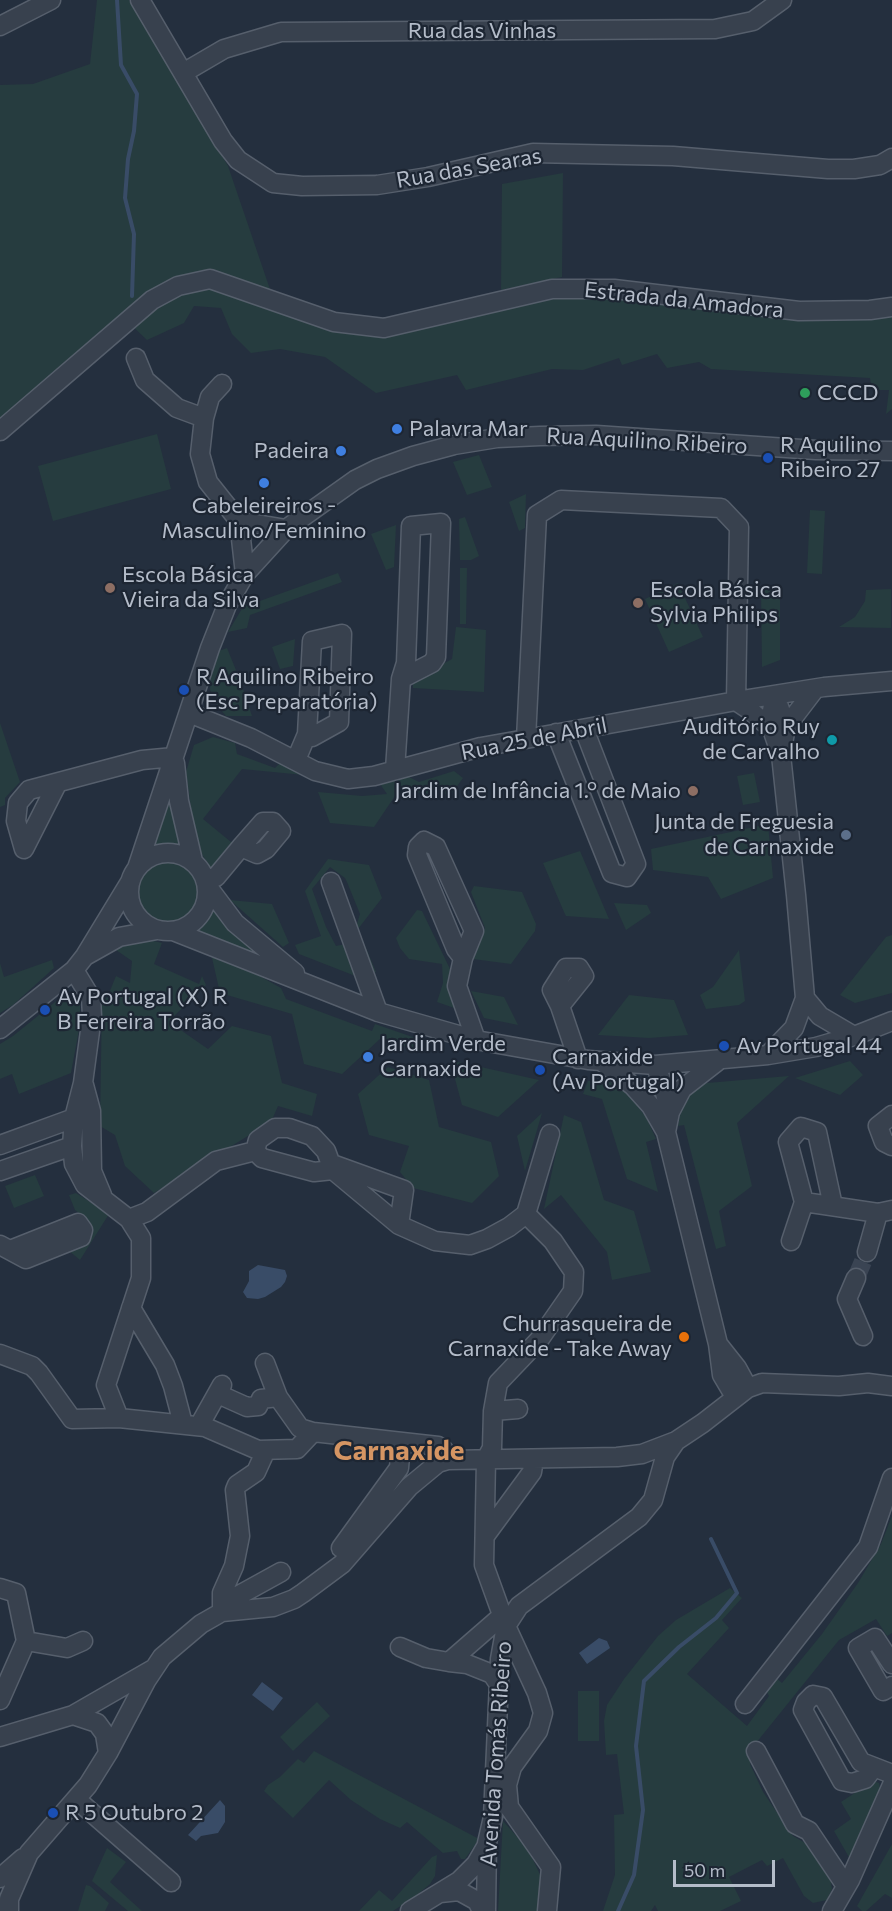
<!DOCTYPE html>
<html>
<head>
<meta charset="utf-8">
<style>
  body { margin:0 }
  #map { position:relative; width:892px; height:1911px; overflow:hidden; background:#242f3e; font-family:Commissioner,sans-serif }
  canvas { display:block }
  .scale { position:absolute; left:673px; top:1860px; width:102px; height:27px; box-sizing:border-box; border:3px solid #b4bcc9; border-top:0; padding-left:8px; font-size:18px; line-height:21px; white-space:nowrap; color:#b4bcc9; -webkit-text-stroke:4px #1d2633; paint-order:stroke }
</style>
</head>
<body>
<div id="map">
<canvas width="892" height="1911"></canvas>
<div class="scale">50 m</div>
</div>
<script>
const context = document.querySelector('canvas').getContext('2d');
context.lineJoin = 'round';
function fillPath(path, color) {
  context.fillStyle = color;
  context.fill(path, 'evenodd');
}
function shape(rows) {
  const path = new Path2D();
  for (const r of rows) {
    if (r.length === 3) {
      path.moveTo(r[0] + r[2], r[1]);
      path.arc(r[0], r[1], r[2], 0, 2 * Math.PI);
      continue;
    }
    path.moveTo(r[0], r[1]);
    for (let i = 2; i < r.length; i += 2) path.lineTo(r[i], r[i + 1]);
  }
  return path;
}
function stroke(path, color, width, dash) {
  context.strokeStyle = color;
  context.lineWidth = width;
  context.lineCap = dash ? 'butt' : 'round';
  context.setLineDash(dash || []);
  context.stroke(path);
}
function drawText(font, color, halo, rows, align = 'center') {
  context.font = font + ' Commissioner,sans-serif';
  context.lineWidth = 4.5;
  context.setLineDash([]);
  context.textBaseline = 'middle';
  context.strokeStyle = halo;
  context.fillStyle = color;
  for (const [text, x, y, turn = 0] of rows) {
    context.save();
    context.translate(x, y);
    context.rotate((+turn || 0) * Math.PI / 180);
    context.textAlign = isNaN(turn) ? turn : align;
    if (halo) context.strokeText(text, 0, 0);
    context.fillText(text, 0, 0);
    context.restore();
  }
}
const green = shape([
  [97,0,129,0,228,166,274,301,385,334,551,294,609,297,693,309,783,318,892,311,892,409,886,414,889,390,872,390,870,378,711,369,699,362,667,368,657,354,622,365,619,358,583,370,552,369,466,390,457,375,376,393,325,357,280,349,251,353,232,334,221,308,194,306,184,323,147,340,127,321,105,327,0,419,0,85,33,84,90,64],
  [563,173,562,277,501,290,502,184],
  [157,434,171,489,53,521,38,466],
  [479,455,492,487,467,495,453,462],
  [526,494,525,528,519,531,509,502],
  [810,510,825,511,822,574,807,573],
  [465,517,479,556,471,560,460,560,459,519],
  [396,525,394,567,386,570,371,534],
  [460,568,467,568,466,624,460,624],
  [338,573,342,582,250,615,247,628,228,632,243,607],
  [678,583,703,637,669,652,645,599],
  [761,589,780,589,780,660,762,667],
  [891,589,891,628,839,627,855,617,865,601,866,590],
  [456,627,486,630,484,692,413,688,413,680,452,659],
  [295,639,293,666,280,669,272,647],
  [227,648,240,680,252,716,226,716,219,708,210,690,211,674,216,652],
  [0,723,20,782,5,798,5,805,0,807],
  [213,737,235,743,237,754,275,768,282,761,304,775,242,769,203,819,231,842,238,836,244,841,215,874,201,853,194,830,186,772,194,745],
  [454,771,463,778,452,793,441,795,404,791,397,793,374,827,330,823,318,792,362,796,387,794,380,784,405,775,419,782],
  [754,773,760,802,743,805,737,776],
  [173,785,186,850,163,846,152,849],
  [768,824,773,878,721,899,708,877,653,870,651,849],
  [580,851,609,919,566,916,564,912,543,863],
  [168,891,34],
  [328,859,369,865,382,898,358,929,376,972,372,973,356,927,360,914,347,882,345,878,330,867,312,889,326,927,336,946,346,944,358,977,299,954,295,945,321,936,305,891],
  [474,886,522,892,536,924,535,931,511,964,473,959,472,957,485,928,471,892],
  [230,900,272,904,289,943,283,947],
  [614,903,647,905,651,913,626,930],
  [212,904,273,962,192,930,203,924,210,911],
  [417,910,422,911,450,969,450,984,460,1010,437,1002,443,983,442,964,409,959,400,948,396,938],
  [892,935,892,993,855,1003,840,995,886,937],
  [150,940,162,943,154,964,199,984,202,976,206,985,171,1019,172,1024,208,1049,232,1026,271,1036,282,1083,317,1094,312,1116,278,1106,271,1122,154,1193,125,1166,115,1135,100,1126,102,996,107,998,116,976,130,983,132,961,116,950,129,942],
  [739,950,745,1001,739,1005,706,1009,700,995,713,987],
  [216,956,247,969,281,988,286,999,372,1031,375,1024,427,1042,424,1052,381,1038,342,1074,304,1064,292,1014,220,993,212,958],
  [52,960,54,968,13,1005,0,1013,0,963,4,977],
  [471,991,504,997,518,1025,484,1018],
  [65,994,74,994,80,1004,80,1024,71,1073,19,1094,12,1074,0,1079,0,1044,13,1036],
  [629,995,674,1000,688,1035,649,1038,598,1035],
  [450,1060,454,1061,539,1080,498,1117,462,1105],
  [850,1061,863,1075,840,1095,795,1078],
  [388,1067,429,1080,439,1127,491,1142,499,1176,472,1203,413,1188,400,1172,409,1146,369,1135,358,1094],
  [789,1076,737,1123,752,1186,719,1211,726,1246,716,1249,684,1125,678,1126,683,1101,694,1088,707,1083],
  [588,1081,608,1081,624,1089,646,1117,656,1139,646,1142,658,1192,627,1179,602,1099,583,1094],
  [542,1113,525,1171,517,1136],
  [564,1115,581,1122,604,1200,634,1211,651,1272,612,1280,607,1252,561,1195,544,1209],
  [35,1175,44,1196,14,1208,5,1186],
  [76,1193,109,1214,80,1260,68,1250,81,1215,75,1210,69,1195],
  [892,1516,892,1633,887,1636,876,1619,839,1640,752,1748,750,1764,763,1792,793,1836,807,1844,830,1876,832,1889,827,1900,813,1903,804,1896,783,1858,767,1866,762,1860,729,1877,741,1901,720,1911,658,1911,655,1905,651,1911,603,1911,615,1875,614,1815,624,1814,617,1754,606,1755,604,1721,607,1705,624,1679,658,1636,676,1620,730,1588,742,1598,722,1620,729,1628,687,1674,747,1726,769,1696,765,1688,774,1676,782,1683,822,1634,858,1583,881,1544],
  [578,1691,599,1691,599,1741,578,1741],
  [317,1702,330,1716,293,1751,280,1737],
  [314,1751,479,1839,465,1859,461,1859,457,1851,443,1853,407,1822,400,1828,380,1819,351,1800,329,1780,293,1818,264,1791,268,1785,280,1777,298,1759,304,1763],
  [873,1781,879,1783,880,1789,878,1798,850,1859,834,1831,851,1819,841,1802],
  [503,1821,528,1849,544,1883,541,1911,498,1911],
  [892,1844,892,1898,885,1894,866,1911,862,1911,857,1906],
  [107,1848,126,1862,110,1882,142,1911,128,1911,92,1881],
  [437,1855,435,1876,430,1884,417,1895,393,1911,359,1911,379,1890,392,1901,432,1857],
  [86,1885,90,1886,109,1903,105,1911,78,1911]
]);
const water = shape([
  [258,1265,285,1270,287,1276,285,1282,281,1287,265,1297,258,1299,247,1298,243,1292,249,1281,249,1271],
  [599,1638,607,1641,610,1648,587,1664,579,1653],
  [262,1682,283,1698,273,1711,252,1695],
  [220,1800,225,1806,225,1822,218,1833,201,1836,196,1841,188,1835]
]);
const stream = shape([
  [117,0,121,65,137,94,134,131,128,159,125,198,134,234,132,296],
  [618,1911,634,1875,643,1810,636,1746,644,1681,679,1647,716,1618,737,1593,711,1539]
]);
const minorTunnel = shape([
  [856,1278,867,1252]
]);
const minor = shape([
  [140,0,223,141,238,160,273,183,302,186,377,185,428,177,533,153,673,156,828,169,854,169,880,165,892,158],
  [0,26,51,0],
  [183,73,224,49,281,32,715,29,753,21,782,0],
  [136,358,145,380,177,408,204,418],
  [222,384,210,397,204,418,200,454,208,482,239,521,286,529],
  [0,431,152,300,178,286,210,279,334,322,384,328,552,289,614,289,799,311,870,310,892,307],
  [239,521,245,574],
  [775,695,786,727,781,754],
  [189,713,251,738,315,771,348,779,374,776,481,747,526,739,736,701,824,687,892,681],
  [786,727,815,689],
  [556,733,612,873,627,877,636,864,584,729],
  [526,739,537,515,561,500,721,508,739,527,736,701,748,709,772,729],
  [296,760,307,734,312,641,342,634,339,722,312,737,307,734],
  [175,763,179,801,193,861],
  [395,770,401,679,406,663,411,526,441,523,436,657,432,663,401,679],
  [57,784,24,849,16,821,18,803,29,790,142,760,174,757],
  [168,892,39],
  [137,868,210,648,227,605,245,574,286,529,355,480,377,469,413,456,454,445,497,438,540,436,596,435,816,450,892,451],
  [205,880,216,877,241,847,263,822,273,822,281,831,266,849,257,854,241,847],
  [331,882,378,1012],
  [208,887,235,923,295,973],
  [173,931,378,1012,476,1040,588,1060,655,1065,768,1055,816,1047,854,1036,892,1021],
  [87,955,119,937,157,930],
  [463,958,456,949,417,855,418,847,424,841,436,847,474,931,463,958,457,986,476,1040],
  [74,970,91,998,92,1016,83,1083,74,1118,72,1146,74,1164,85,1185,129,1219,141,1238,141,1278,106,1385,119,1418],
  [805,998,820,1016,854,1036],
  [560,1006,584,976,579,968,566,968,552,990,560,1006,578,1059],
  [0,1029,74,970,85,956,130,882],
  [768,1055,794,1028,805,998,796,895,781,755,772,729,771,716,775,695],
  [601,1061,633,1086,651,1106,666,1132,718,1344,722,1375,735,1397],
  [655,1065,662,1082,670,1112],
  [84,1085,91,1111,92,1171,102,1195],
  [892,1115,878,1126,884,1142,892,1146],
  [666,1132,670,1112,682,1089,718,1061],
  [0,1145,74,1118],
  [332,1164,404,1190,399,1225],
  [333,1170,314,1172,262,1158,255,1151,258,1140,275,1128,289,1128,312,1136,326,1151,333,1170,399,1225,435,1241,470,1245,487,1239,509,1227,526,1214,550,1134],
  [0,1171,72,1146],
  [804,1202,788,1142,801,1127,817,1132,833,1206],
  [526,1214,553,1241,574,1272,573,1291,539,1340,498,1383,493,1411,492,1448,486,1459,484,1565,506,1626,537,1693,543,1713,538,1731,512,1767,507,1785,509,1807,551,1867,547,1911],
  [129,1219,147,1212,216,1161,255,1151],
  [791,1241,804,1202,878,1213,892,1210],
  [0,1245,26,1259,81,1237,83,1230,78,1223,10,1250],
  [867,1252,878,1213],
  [856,1278,847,1299,863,1336],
  [131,1308,165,1365,173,1386,183,1424],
  [718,1344,737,1368,748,1388],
  [0,1354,32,1366,39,1373,72,1419,119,1418,205,1427,258,1450,297,1449,313,1432,438,1446,444,1450,448,1460],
  [265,1363,278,1397,300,1428,313,1432],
  [218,1394,247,1407,258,1406,261,1399,278,1397],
  [493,1411,518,1409],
  [199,1426,222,1385],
  [485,1536,532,1472,534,1459],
  [341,1548,399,1468,400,1456,393,1441],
  [0,1588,16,1593,26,1641,0,1700],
  [223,1604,281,1572],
  [222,1612,222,1593,234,1566,240,1536,235,1490,237,1485,256,1472,266,1450],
  [26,1641,67,1648,83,1641],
  [400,1647,426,1658,449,1662,503,1615],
  [449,1662,467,1664,492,1674,498,1683],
  [892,1664,875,1638,858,1648,883,1691,892,1686],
  [745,1704,868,1547,892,1478],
  [73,1715,153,1669],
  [0,1737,73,1715,97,1723,105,1734,108,1753],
  [756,1751,795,1824,809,1831,846,1886],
  [874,1767,865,1779,852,1783,842,1781,803,1710,806,1702,813,1695,823,1697,861,1762,892,1774],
  [76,1799,171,1882],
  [0,1878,23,1858],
  [440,1893,459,1891,477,1901,482,1911],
  [9,1911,9,1899,29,1853,88,1785,108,1753,146,1681,162,1657,201,1624,222,1612,273,1607,294,1599,303,1593,342,1564,409,1487,438,1463,448,1460,617,1457,642,1454,676,1441],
  [410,1911,459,1881,476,1864,487,1845],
  [486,1911,487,1843,493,1817,500,1659,506,1626,519,1606,639,1517,653,1500,665,1457,676,1441,703,1423,748,1388,762,1383,839,1386,868,1383,892,1386],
  [832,1911,850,1880,892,1785]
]);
const markers = [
  [805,393,6,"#2e9e5b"],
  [397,429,6,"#3f7fe0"],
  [341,451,6,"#3f7fe0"],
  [768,458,6,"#1a4fb4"],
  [264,483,6,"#3f7fe0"],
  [110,588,6,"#8d6e63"],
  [638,603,6,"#8d6e63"],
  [184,690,6,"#1a4fb4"],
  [832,740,6,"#0f9aa8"],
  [693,791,6,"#8d6e63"],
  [846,835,6,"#5c6f8a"],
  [45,1010,6,"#1a4fb4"],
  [724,1046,6,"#1a4fb4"],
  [368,1057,6,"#3f7fe0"],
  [540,1070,6,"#1a4fb4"],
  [684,1337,6,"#e8710a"],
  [53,1813,6,"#1a4fb4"]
];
const streetNames = [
  ["Rua das Vinhas",482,31],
  ["Rua das Searas",469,168,-10],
  ["Estrada da Amadora",684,300,6],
  ["Rua Aquilino Ribeiro",647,441,3],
  ["Rua 25 de Abril",534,739,-11],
  ["Avenida Tomás Ribeiro",496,1754,-86]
];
const poiNames = [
  ["CCCD",817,393],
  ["Palavra Mar",409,429],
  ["R Aquilino",780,445],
  ["Ribeiro 27",780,470],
  ["Padeira",329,451,"right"],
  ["Cabeleireiros -",264,506,"center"],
  ["Masculino/Feminino",264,531,"center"],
  ["Escola Básica",122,575],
  ["Vieira da Silva",122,600],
  ["Escola Básica",650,590],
  ["Sylvia Philips",650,615],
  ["R Aquilino Ribeiro",196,677],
  ["(Esc Preparatória)",196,702],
  ["Auditório Ruy",820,727,"right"],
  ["de Carvalho",820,752,"right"],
  ["Jardim de Infância 1.º de Maio",681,791,"right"],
  ["Junta de Freguesia",834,822,"right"],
  ["de Carnaxide",834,847,"right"],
  ["Av Portugal (X) R",57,997],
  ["B Ferreira Torrão",57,1022],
  ["Jardim Verde",380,1044],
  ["Carnaxide",380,1069],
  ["Av Portugal 44",736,1046],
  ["Carnaxide",552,1057],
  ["(Av Portugal)",552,1082],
  ["Churrasqueira de",672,1324,"right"],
  ["Carnaxide - Take Away",672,1349,"right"],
  ["R 5 Outubro 2",65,1813]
];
const districtNames = [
  ["Carnaxide",399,1451]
];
fillPath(green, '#263c3f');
fillPath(water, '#394c67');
stroke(stream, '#394c67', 4);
stroke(minorTunnel, '#3a4453', 18, [18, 9]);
stroke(minor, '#565f6c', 21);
stroke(minor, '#38414e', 18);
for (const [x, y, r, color] of markers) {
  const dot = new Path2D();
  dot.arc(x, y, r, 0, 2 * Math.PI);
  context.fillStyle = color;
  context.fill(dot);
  stroke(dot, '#1d2633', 2);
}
drawText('22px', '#b4bcc9', '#1d2633', streetNames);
drawText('22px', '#b4bcc9', '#1d2633', poiNames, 'left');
drawText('bold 28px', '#d59563', '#1d2633', districtNames);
</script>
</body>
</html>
